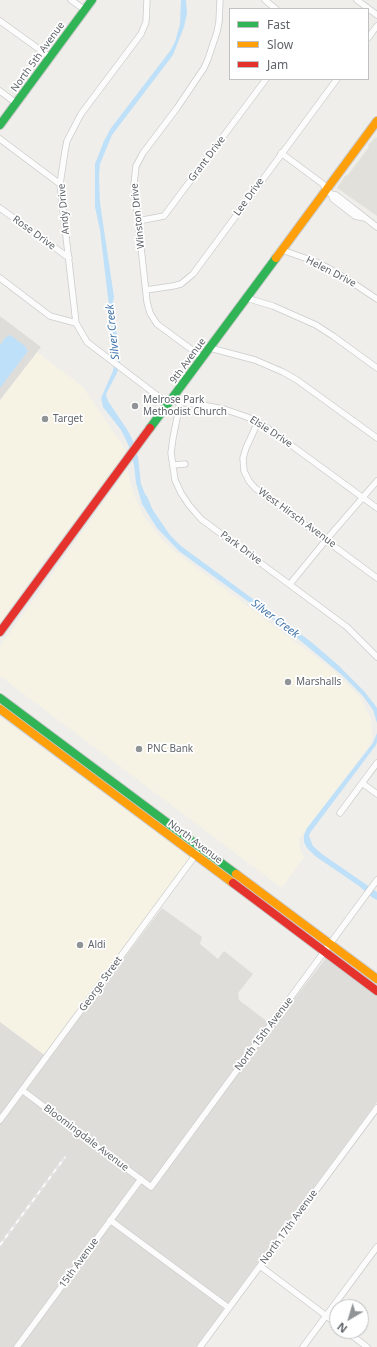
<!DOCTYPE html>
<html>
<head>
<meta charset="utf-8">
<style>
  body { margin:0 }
  #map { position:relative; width:377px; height:1347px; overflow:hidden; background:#efeeea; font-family:"Noto Sans",sans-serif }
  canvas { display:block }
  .legend { position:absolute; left:229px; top:8px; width:140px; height:72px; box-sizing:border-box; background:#fff; border:1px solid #bfc1c3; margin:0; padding:5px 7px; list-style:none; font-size:12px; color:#5f6368 }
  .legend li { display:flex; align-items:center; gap:8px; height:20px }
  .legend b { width:20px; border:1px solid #bfc1c3 }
  .north { position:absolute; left:329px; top:1299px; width:40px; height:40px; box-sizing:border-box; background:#fff; border:1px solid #bfc1c3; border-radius:50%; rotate:218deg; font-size:11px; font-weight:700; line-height:16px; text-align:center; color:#5f6368 }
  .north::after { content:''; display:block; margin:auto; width:14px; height:18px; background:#919496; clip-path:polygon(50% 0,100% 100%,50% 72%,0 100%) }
</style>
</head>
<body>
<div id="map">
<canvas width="377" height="1347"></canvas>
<ul class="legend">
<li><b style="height:5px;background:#30b455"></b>Fast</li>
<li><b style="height:5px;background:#ff9f0a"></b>Slow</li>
<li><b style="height:5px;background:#e5322d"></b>Jam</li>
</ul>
<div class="north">N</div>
</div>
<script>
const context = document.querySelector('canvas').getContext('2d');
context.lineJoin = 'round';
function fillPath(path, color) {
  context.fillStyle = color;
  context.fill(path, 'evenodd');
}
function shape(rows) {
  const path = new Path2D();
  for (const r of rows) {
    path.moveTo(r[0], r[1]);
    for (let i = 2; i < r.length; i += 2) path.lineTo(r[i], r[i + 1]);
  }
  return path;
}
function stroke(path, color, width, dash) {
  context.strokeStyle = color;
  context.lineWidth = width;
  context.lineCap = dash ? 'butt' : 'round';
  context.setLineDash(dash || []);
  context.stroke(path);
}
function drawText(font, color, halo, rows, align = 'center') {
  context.font = font + ' "Noto Sans",sans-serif';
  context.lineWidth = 3.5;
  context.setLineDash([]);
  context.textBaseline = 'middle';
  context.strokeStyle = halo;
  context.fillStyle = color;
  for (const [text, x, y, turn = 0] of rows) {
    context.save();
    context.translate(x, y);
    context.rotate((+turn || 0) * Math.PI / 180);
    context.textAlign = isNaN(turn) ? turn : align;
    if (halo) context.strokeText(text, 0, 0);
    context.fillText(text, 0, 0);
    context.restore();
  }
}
const commercial = shape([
  [37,352,82,386,127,452,42,564,0,624,0,400],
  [127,469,133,493,143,515,154,530,164,542,174,551,333,670,360,697,371,719,372,738,369,746,299,839,300,849,304,857,282,888,0,676,0,646,51,576],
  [0,717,191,858,47,1057,0,1022]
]);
const industrial = shape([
  [0,316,41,347,0,400],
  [162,908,202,937,200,944,218,959,224,951,253,974,238,993,239,1000,273,1026,326,958,377,996,377,1102,196,1347,0,1347,0,1022,47,1057,106,976,109,978]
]);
const education = shape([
  [376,137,377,138,377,216,337,188,345,176,348,175,369,147,368,145]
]);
const water = shape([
  [181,0,186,0,187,13,184,27,173,55,112,135,100,164,99,176,100,203,114,297,113,301,120,362,117,373,106,394,108,401,128,431,132,439,138,457,141,484,150,506,170,535,181,546,310,641,337,664,364,691,375,705,377,708,377,723,373,710,363,696,343,676,290,632,179,551,157,528,142,504,136,483,134,465,128,444,121,430,103,407,101,398,113,371,115,357,100,230,95,207,95,164,104,141,111,128,170,51,175,42,180,24],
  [10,335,25,346,28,351,0,388,0,345,5,338],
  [377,724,377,742,376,745,310,833,309,836,313,846,322,854,377,892,377,900,373,898,359,886,315,856,307,848,304,842,304,835,307,828,373,743,377,733]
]);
const stream = shape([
  [146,496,152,510]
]);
const street = shape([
  [71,0,85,10],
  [265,0,276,9],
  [357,0,377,15],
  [0,21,50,57],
  [368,38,377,26],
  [0,91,16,103],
  [0,139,60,184],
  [281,153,323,184,326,190,331,194,336,195,377,227],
  [331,194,333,199,355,216,364,218],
  [0,208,69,258],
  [138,221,164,216,266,79],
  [282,250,316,262,330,269,347,279,377,299],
  [0,278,50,316,76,323,87,342,163,400,202,405,224,409,247,417,258,422,280,437,377,508],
  [146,290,173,286,181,284,193,274,337,79],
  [246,298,273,306,316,325,333,336,377,368],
  [76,323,60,184,65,151,67,141,81,114,141,34,146,22,147,0],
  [210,348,255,360,283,372,297,380,377,438],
  [203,358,157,324,150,313,147,302,134,184,136,166,143,153,177,108,204,68,208,59,217,32,219,22,220,0],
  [180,403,173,438,171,453,175,480,181,493,189,505,201,519,347,627,377,657],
  [258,422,246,448,243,458,244,471,249,481,255,488,377,578],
  [173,465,185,464],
  [290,584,326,540,377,481],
  [362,783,377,794],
  [340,813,377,763],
  [22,1090,151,1187,377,880],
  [0,1120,197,853],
  [110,1220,229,1308],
  [260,1266,337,1324],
  [346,1331,367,1347],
  [17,1347,141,1179],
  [200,1347,377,1108],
  [303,1347,377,1247]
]);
const fast = shape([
  [0,125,92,0],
  [150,428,276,258],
  [0,698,236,874]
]);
const slow = shape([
  [276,258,377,121],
  [0,709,233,883],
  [236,874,377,979]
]);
const jam = shape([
  [0,632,150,428],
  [233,883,377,991]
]);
const rail = shape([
  [0,1245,65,1157]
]);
const markers = [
  [135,406,4,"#919496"],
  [45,419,4,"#919496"],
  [288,682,4,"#919496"],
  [139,749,4,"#919496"],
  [80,945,4,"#919496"]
];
const streetNames = [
  ["North 5th Avenue",38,57,-54],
  ["Grant Drive",207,159,-53],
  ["Lee Drive",249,197,-54],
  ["Andy Drive",64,209,-95],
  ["Winston Drive",138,216,-96],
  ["Rose Drive",34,233,36],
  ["Helen Drive",331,272,27],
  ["9th Avenue",188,361,-54],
  ["Elsie Drive",271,432,33],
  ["West Hirsch Avenue",297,518,36],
  ["Park Drive",241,548,36],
  ["North Avenue",195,842,37],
  ["George Street",101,984,-54],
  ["North 15th Avenue",264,1034,-53],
  ["Bloomingdale Avenue",86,1138,37],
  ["North 17th Avenue",289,1227,-54],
  ["15th Avenue",79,1263,-54]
];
const poiNames = [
  ["Melrose Park",143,400],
  ["Methodist Church",143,412],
  ["Target",53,419],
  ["Marshalls",296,682],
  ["PNC Bank",147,749],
  ["Aldi",88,945]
];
const waterNames = [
  ["Silver Creek",113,332,-96],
  ["Silver Creek",275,619,37]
];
fillPath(commercial, '#f7f3e4');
fillPath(industrial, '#dfddda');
fillPath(education, '#e2e0da');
fillPath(water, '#bfe0f9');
stroke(stream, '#bfe0f9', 1.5);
stroke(street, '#cbcccc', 7);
stroke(fast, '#cacacb', 10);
stroke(slow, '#cacacb', 10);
stroke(jam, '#cacacb', 10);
stroke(street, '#fdfcfc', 5.5);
stroke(fast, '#30b455', 8);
stroke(slow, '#ff9f0a', 8);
stroke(jam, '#e5322d', 8);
stroke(rail, '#e4e4e4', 3);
stroke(rail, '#fff', 1.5, [4.5]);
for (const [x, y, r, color] of markers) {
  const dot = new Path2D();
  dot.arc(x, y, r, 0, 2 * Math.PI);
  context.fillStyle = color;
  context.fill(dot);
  stroke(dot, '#fff', 1.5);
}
drawText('10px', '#5f6368', '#fff', streetNames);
drawText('10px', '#5f6368', '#fff', poiNames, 'left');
drawText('italic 11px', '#4174aa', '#fff', waterNames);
</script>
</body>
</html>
